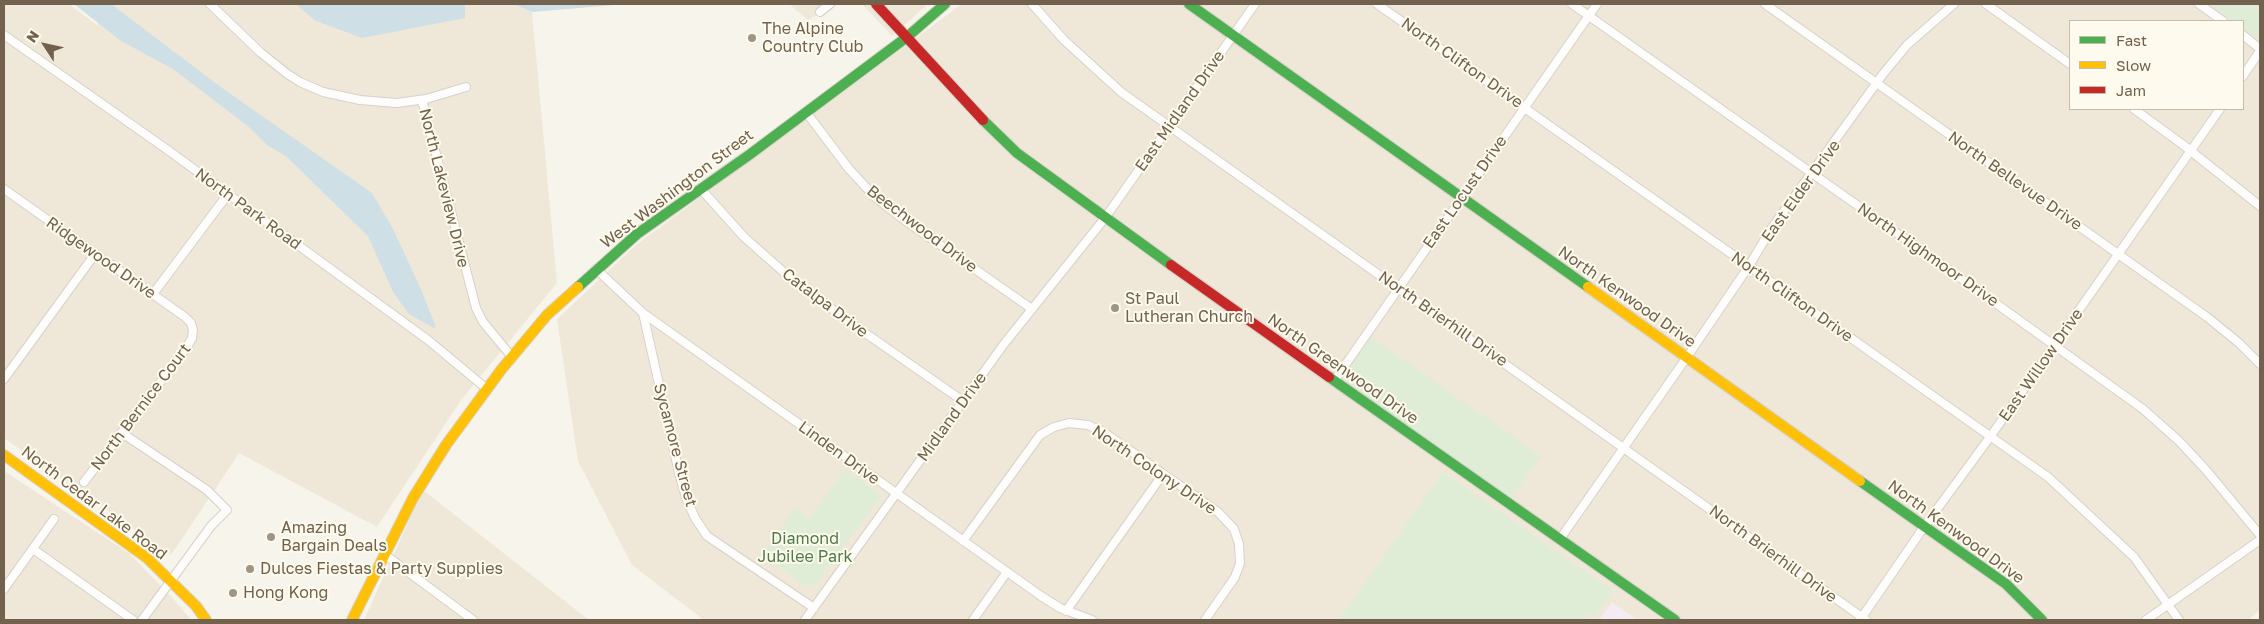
<!DOCTYPE html>
<html>
<head>
<meta charset="utf-8">
<style>
  body { margin:0 }
  #map { position:relative; width:2264px; height:624px; overflow:hidden; background:#f6f4eb; font-family:"Golos Text",sans-serif }
  canvas { display:block }
  .frame { position:absolute; inset:0; border:5px solid #72624d; pointer-events:none }
  .legend { position:absolute; left:2069px; top:20px; width:175px; height:90px; box-sizing:border-box; background:#fefaed; border:1px solid #c6bdad; margin:0; padding:6px 9px; list-style:none; font-size:15px; color:#72624d }
  .legend li { display:flex; align-items:center; gap:10px; height:25px }
  .legend b { width:25px; border:1px solid #c6bdad }
  .north { position:absolute; left:20px; top:20px; width:50px; height:50px; -webkit-text-stroke:4px #fefaed; paint-order:stroke; rotate:305deg; font-size:14px; font-weight:700; line-height:20px; text-align:center; color:#72624d }
  .north::after { content:''; display:block; margin:auto; width:18px; height:22px; background:#72624d; clip-path:polygon(50% 0,100% 100%,50% 72%,0 100%) }
</style>
</head>
<body>
<div id="map">
<canvas width="2264" height="624"></canvas>
<div class="frame"></div>
<ul class="legend">
<li><b style="height:6px;background:#4caf50"></b>Fast</li>
<li><b style="height:6px;background:#ffc107"></b>Slow</li>
<li><b style="height:6px;background:#c62828"></b>Jam</li>
</ul>
<div class="north">N</div>
</div>
<script>
const context = document.querySelector('canvas').getContext('2d');
context.lineJoin = 'round';
function fillPath(path, color) {
  context.fillStyle = color;
  context.fill(path, 'evenodd');
}
function shape(rows) {
  const path = new Path2D();
  for (const r of rows) {
    path.moveTo(r[0], r[1]);
    for (let i = 2; i < r.length; i += 2) path.lineTo(r[i], r[i + 1]);
  }
  return path;
}
function stroke(path, color, width, dash) {
  context.strokeStyle = color;
  context.lineWidth = width;
  context.lineCap = dash ? 'butt' : 'round';
  context.setLineDash(dash || []);
  context.stroke(path);
}
function drawText(font, color, halo, rows, align = 'center') {
  context.font = font + ' "Golos Text",sans-serif';
  context.lineWidth = 4;
  context.setLineDash([]);
  context.textBaseline = 'middle';
  context.strokeStyle = halo;
  context.fillStyle = color;
  for (const [text, x, y, turn = 0] of rows) {
    context.save();
    context.translate(x, y);
    context.rotate((+turn || 0) * Math.PI / 180);
    context.textAlign = isNaN(turn) ? turn : align;
    if (halo) context.strokeText(text, 0, 0);
    context.fillText(text, 0, 0);
    context.restore();
  }
}
const residential = shape([
  [4,4,69,4,97,25,103,4,296,4,314,20,465,18,465,4,513,4,532,12,557,283,461,400,377,527,239,453,171,555,4,438],
  [789,4,839,4,808,20],
  [862,4,928,4,892,36],
  [962,4,2260,4,2260,610,2248,620,704,620,632,565,578,461,557,319,636,245],
  [2070,21,2243,21,2243,109,2070,109],
  [4,471,130,554,178,604,191,620,4,620],
  [423,490,589,620,364,620]
]);
const education = shape([
  [1612,602,1638,620,1599,620]
]);
const green = shape([
  [2209,4,2260,4,2260,38,2254,37,2243,28,2243,21,2233,21],
  [1369,336,1541,456,1511,499,1348,384,1346,369],
  [845,469,881,496,815,585,805,586,762,555,795,508,810,518],
  [1443,472,1613,591,1595,617,1589,613,1584,620,1339,620]
]);
const water = shape([
  [74,4,111,4,222,88,372,193,393,229,420,287,436,327,434,328,409,314,393,292,368,236,287,157,267,145,249,127,173,69,121,41],
  [296,4,465,4,465,18,362,38,314,20],
  [513,4,626,4,532,12]
]);
const street = shape([
  [210,4,260,52,286,73,300,82,323,92,360,100,397,103,426,99,466,87],
  [1032,4,1064,40,1121,92,1866,620],
  [1377,4,2048,477,2134,557,2179,620],
  [1572,4,1959,277,2143,409,2179,441,2206,470,2260,535],
  [1765,4,2207,317,2239,343,2260,364],
  [1986,4,2070,64],
  [2199,4,2223,21],
  [820,12,830,4],
  [4,35,165,148,428,340,487,389],
  [2243,35,2260,49],
  [2243,76,2260,51],
  [422,100,476,308,483,322,512,357],
  [2134,109,2182,144,2260,206],
  [806,112,849,169,875,197,903,219,1032,309],
  [4,189,185,317,191,323,193,330,192,338,187,347,84,482],
  [701,189,744,237,787,275,848,321,963,401],
  [596,269,643,313,1041,596,1060,608,1092,620],
  [153,294,228,194],
  [643,313,679,473,686,498,695,518,707,536,814,608],
  [4,379,95,254],
  [1334,381,1597,4],
  [122,433,207,490,227,510,211,526,142,620],
  [1560,539,1687,357,1749,266,1771,229,1883,74,1907,45,1954,4],
  [963,541,1040,435,1054,427,1069,423,1088,425,1102,431,1218,512,1234,529,1239,544,1240,563,1235,577,1205,620],
  [33,549,133,620],
  [384,554,473,620],
  [4,589,54,519],
  [1066,611,1163,474],
  [805,620,1004,344,1105,218,1255,4],
  [973,620,1007,572],
  [1860,620,1924,527,1990,437,2220,109],
  [2146,620,2260,540]
]);
const fast = shape([
  [1189,4,1588,287],
  [983,120,1017,153,1171,265],
  [578,287,637,234,749,155,907,37,945,4],
  [1329,377,1675,620],
  [1860,481,2006,584,2042,620]
]);
const slow = shape([
  [1588,287,1860,481],
  [4,455,147,558,196,606,206,620],
  [352,620,413,498,446,445,501,370,547,315,578,287]
]);
const jam = shape([
  [876,4,983,120],
  [1171,265,1329,377]
]);
const markers = [
  [752,38,5,"#a09584"],
  [1115,308,5,"#a09584"],
  [271,537,5,"#a09584"],
  [250,569,5,"#a09584"],
  [233,593,5,"#a09584"]
];
const poiNames = [
  ["The Alpine",762,29],
  ["Country Club",762,47],
  ["St Paul",1125,299],
  ["Lutheran Church",1125,317],
  ["Amazing",281,528],
  ["Bargain Deals",281,546],
  ["Dulces Fiestas & Party Supplies",260,569],
  ["Hong Kong",243,593]
];
const streetNames = [
  ["North Clifton Drive",1462,63,35],
  ["East Midland Drive",1180,111,-55],
  ["North Bellevue Drive",2015,181,35],
  ["North Lakeview Drive",444,188,76],
  ["West Washington Street",677,189,-37],
  ["East Elder Drive",1801,191,-54],
  ["East Locust Drive",1465,192,-55],
  ["North Park Road",248,209,36],
  ["Beechwood Drive",922,229,37],
  ["North Highmoor Drive",1928,255,35],
  ["Ridgewood Drive",101,258,35],
  ["North Kenwood Drive",1627,297,35],
  ["North Clifton Drive",1792,297,35],
  ["Catalpa Drive",825,303,37],
  ["North Brierhill Drive",1443,319,35],
  ["East Willow Drive",2041,365,-55],
  ["North Greenwood Drive",1343,369,35],
  ["North Bernice Court",141,407,-53],
  ["Midland Drive",952,417,-54],
  ["Sycamore Street",675,445,75],
  ["Linden Drive",839,453,36],
  ["North Colony Drive",1154,470,34],
  ["North Cedar Lake Road",94,503,37],
  ["North Kenwood Drive",1956,532,36],
  ["North Brierhill Drive",1773,554,36]
];
const parkNames = [
  ["Diamond",805,539],
  ["Jubilee Park",805,557]
];
fillPath(residential, '#efe8d9');
fillPath(education, '#f5ebf2');
fillPath(green, '#dfedd7');
fillPath(water, '#cedfe5');
stroke(street, '#d5d1ca', 10);
stroke(fast, '#d6d1c9', 12);
stroke(slow, '#d6d1c9', 12);
stroke(jam, '#d6d1c9', 12);
stroke(street, '#fefdfc', 8);
stroke(fast, '#4caf50', 10);
stroke(slow, '#ffc107', 10);
stroke(jam, '#c62828', 10);
for (const [x, y, r, color] of markers) {
  const dot = new Path2D();
  dot.arc(x, y, r, 0, 2 * Math.PI);
  context.fillStyle = color;
  context.fill(dot);
  stroke(dot, '#fefaed', 2);
}
drawText('16px', '#72624d', '#fefaed', poiNames, 'left');
drawText('16px', '#72624d', '#fefaed', streetNames);
drawText('16px', '#4e7c49', '#fefaed', parkNames);
</script>
</body>
</html>
